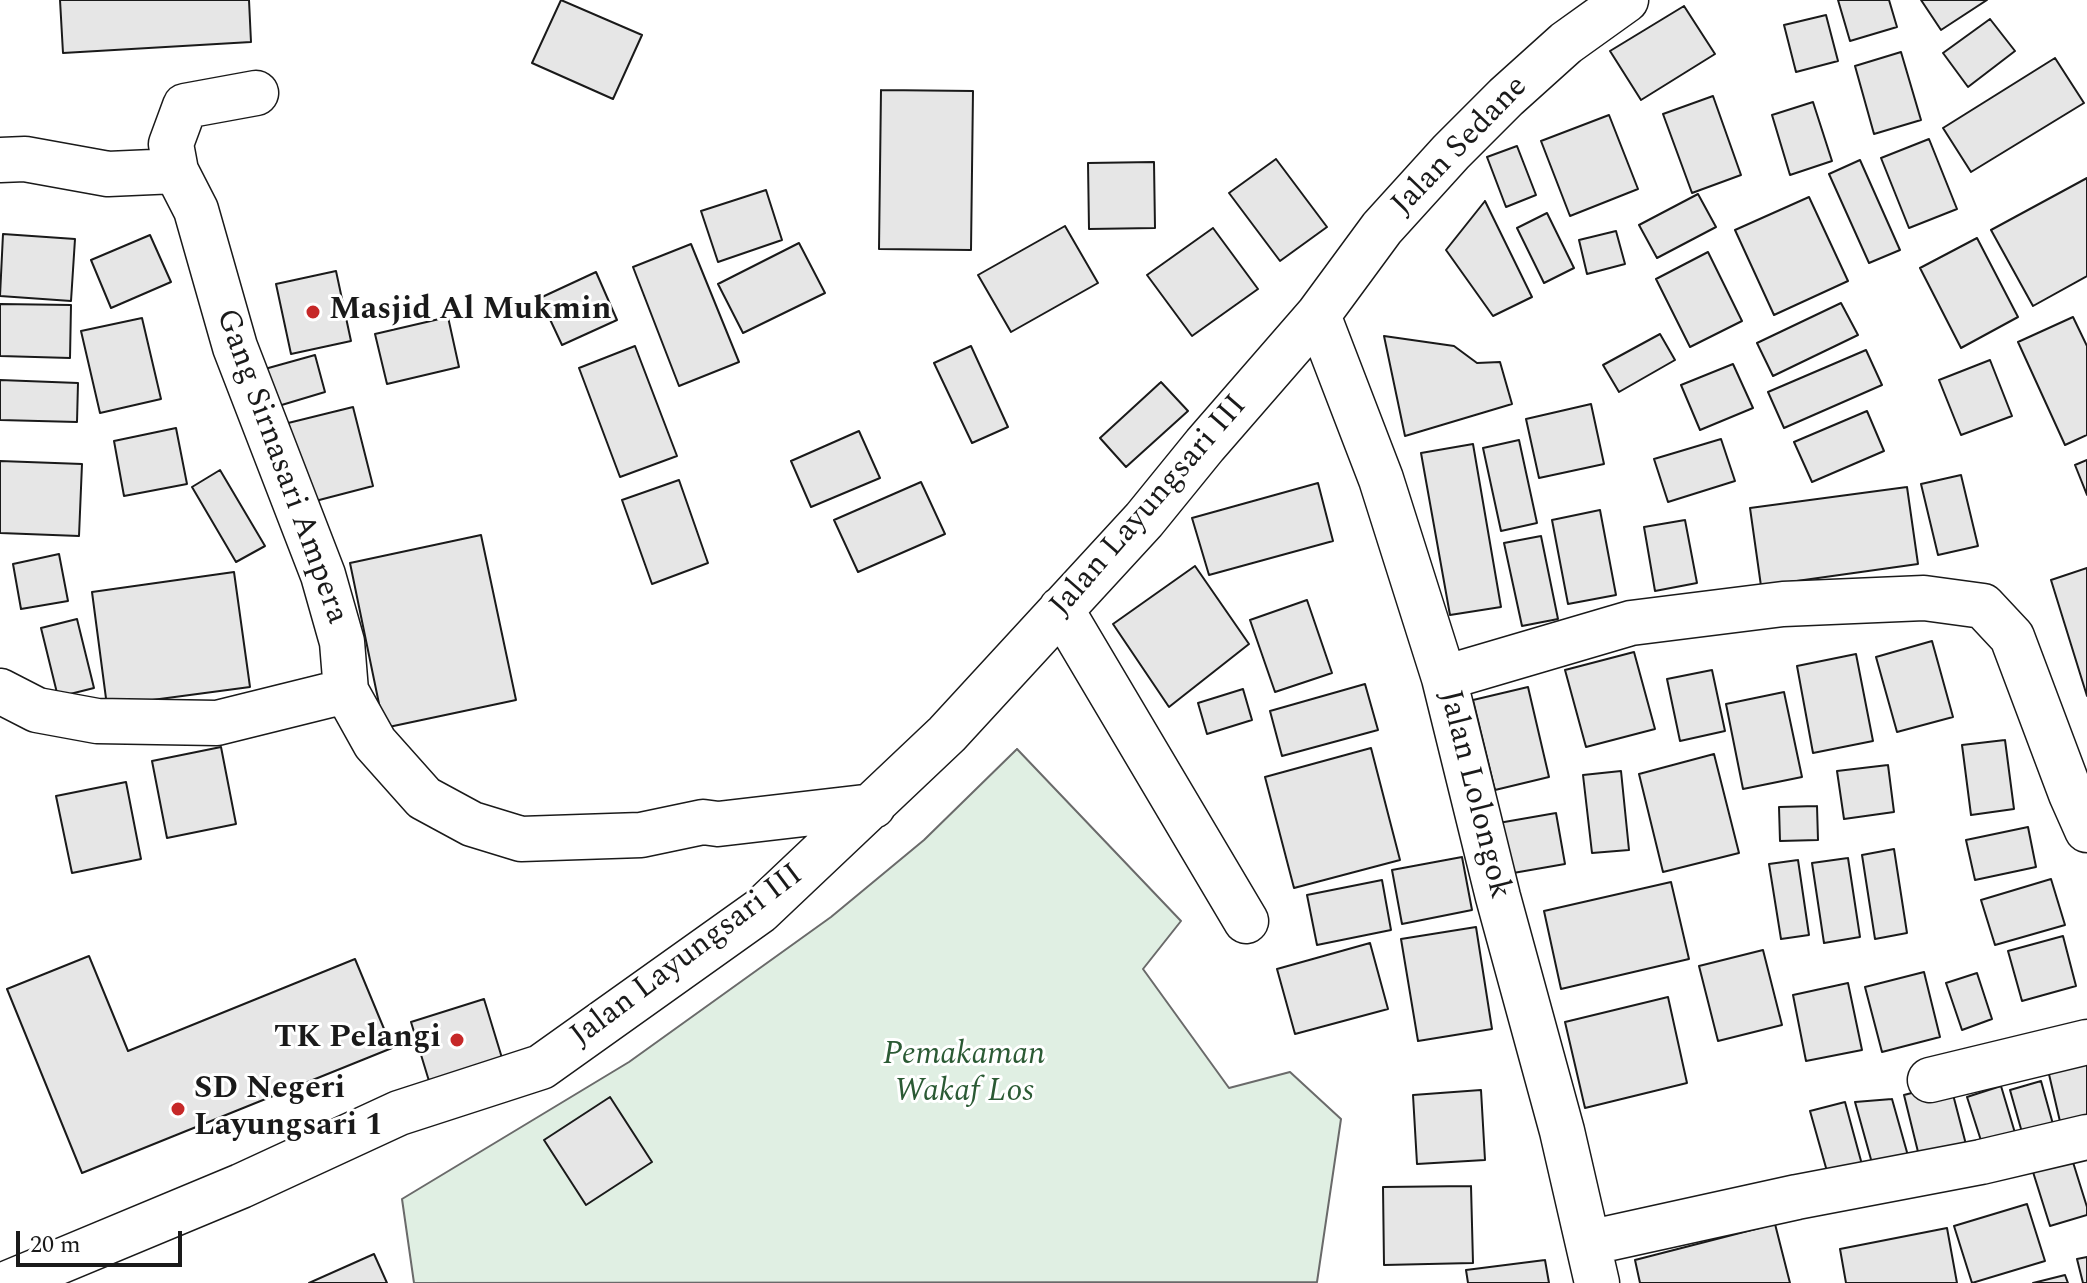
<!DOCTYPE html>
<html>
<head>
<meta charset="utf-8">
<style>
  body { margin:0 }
  #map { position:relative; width:2087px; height:1283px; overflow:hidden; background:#fff; font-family:Spectral,serif }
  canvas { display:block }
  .scale { position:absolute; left:16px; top:1231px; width:166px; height:36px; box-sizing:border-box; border:4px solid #1a1a1a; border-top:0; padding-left:10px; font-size:24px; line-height:28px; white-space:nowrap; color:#1a1a1a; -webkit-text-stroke:6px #fff; paint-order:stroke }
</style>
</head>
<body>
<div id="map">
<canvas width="2087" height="1283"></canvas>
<div class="scale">20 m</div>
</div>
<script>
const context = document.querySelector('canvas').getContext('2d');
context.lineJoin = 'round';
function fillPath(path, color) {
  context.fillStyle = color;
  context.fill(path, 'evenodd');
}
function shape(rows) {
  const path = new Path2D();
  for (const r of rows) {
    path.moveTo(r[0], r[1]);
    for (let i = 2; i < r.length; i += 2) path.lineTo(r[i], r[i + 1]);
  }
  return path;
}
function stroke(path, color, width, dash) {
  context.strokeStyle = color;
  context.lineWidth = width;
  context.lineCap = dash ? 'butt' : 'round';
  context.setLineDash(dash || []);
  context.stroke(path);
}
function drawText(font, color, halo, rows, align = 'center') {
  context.font = font + ' Spectral,serif';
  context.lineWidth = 6;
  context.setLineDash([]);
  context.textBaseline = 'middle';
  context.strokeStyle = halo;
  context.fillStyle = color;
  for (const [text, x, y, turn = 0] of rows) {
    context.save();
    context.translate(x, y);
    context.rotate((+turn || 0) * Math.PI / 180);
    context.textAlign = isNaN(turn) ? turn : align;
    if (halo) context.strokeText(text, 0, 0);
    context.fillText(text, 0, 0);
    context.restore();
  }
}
const green = shape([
  [1017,749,1181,921,1143,969,1229,1088,1290,1072,1341,1119,1317,1282,414,1283,402,1199,629,1062,831,917,924,840,1017,749]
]);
const building = shape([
  [60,0,249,0,251,42,63,53,60,0],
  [561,0,642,35,613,99,532,63,561,0],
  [1838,0,1889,0,1897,27,1850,41,1838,0],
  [1921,0,1987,0,1941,30,1921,0],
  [1684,6,1715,54,1641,100,1610,51,1684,6],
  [1826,15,1838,61,1796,72,1784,25,1826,15],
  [1990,19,2015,51,1968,87,1943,53,1990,19],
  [1901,52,1921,120,1874,134,1855,66,1901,52],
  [2055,58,2084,103,1971,172,1943,128,2055,58],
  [881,90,973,91,971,250,879,249,881,90],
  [1713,96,1741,175,1692,193,1663,114,1713,96],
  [1813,102,1832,161,1790,175,1772,115,1813,102],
  [1609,115,1638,189,1570,216,1541,141,1609,115],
  [1929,139,1957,209,1909,228,1881,158,1929,139],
  [1517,146,1536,195,1506,207,1487,157,1517,146],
  [1276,159,1327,227,1280,261,1229,193,1276,159],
  [1860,160,1900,250,1869,263,1829,174,1860,160],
  [1154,162,1155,228,1089,229,1088,163,1154,162],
  [2087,178,2087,276,2033,306,1991,230,2087,178],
  [766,190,782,240,718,262,701,211,766,190],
  [1698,194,1716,227,1657,258,1639,225,1698,194],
  [1809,197,1848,281,1774,315,1735,230,1809,197],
  [1485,201,1532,297,1493,316,1446,250,1485,201],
  [1547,213,1574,268,1544,283,1517,228,1547,213],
  [1065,226,1098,283,1011,332,978,275,1065,226],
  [1213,228,1258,289,1192,336,1147,275,1213,228],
  [1616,231,1625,264,1587,274,1579,240,1616,231],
  [3,234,75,239,71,301,0,296,3,234],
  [150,235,171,282,111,308,91,260,150,235],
  [1977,238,2018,317,1961,348,1920,268,1977,238],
  [799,243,825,293,743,333,718,284,799,243],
  [691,244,739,362,679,386,633,267,691,244],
  [1708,252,1742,321,1690,347,1656,279,1708,252],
  [336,271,351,341,291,354,276,284,336,271],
  [596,272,617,320,562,345,540,298,596,272],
  [1841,303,1858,335,1773,376,1757,343,1841,303],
  [0,304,71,305,70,358,0,356,0,304],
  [448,317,459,367,387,384,375,334,448,317],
  [2073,317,2087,346,2087,435,2065,445,2018,342,2073,317],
  [142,318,161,399,100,413,81,331,142,318],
  [1660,334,1675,360,1619,392,1603,365,1660,334],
  [1384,336,1454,346,1477,363,1500,362,1512,404,1405,436,1384,336],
  [635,346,677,456,620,477,579,368,635,346],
  [971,346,1008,427,972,443,934,363,971,346],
  [1866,350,1882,385,1784,428,1768,392,1866,350],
  [315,355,325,392,265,410,254,372,315,355],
  [1990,360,2012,416,1961,435,1939,380,1990,360],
  [1733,364,1753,408,1700,430,1681,385,1733,364],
  [0,380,78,383,77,422,0,420,0,380],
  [1161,382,1188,411,1126,467,1100,438,1161,382],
  [1591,404,1604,464,1539,478,1526,419,1591,404],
  [353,407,373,486,300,505,280,425,353,407],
  [1867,411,1884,451,1812,482,1794,442,1867,411],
  [176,428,187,484,124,496,114,441,176,428],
  [859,431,880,478,811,507,791,461,859,431],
  [1721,439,1735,481,1668,502,1654,459,1721,439],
  [1519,440,1537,523,1501,531,1483,448,1519,440],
  [1473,444,1501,607,1450,615,1421,453,1473,444],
  [2087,460,2087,495,2075,465,2087,460],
  [0,461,82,464,79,536,0,533,0,461],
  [220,470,265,546,236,562,192,487,220,470],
  [1961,475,1978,546,1938,555,1921,484,1961,475],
  [679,480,708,563,652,584,622,500,679,480],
  [921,482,945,534,858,572,834,520,921,482],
  [1318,483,1333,541,1209,575,1192,518,1318,483],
  [1907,487,1918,564,1761,586,1750,508,1907,487],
  [1600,510,1616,595,1568,604,1552,520,1600,510],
  [1685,520,1697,583,1655,591,1644,527,1685,520],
  [481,535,516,700,384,728,350,563,481,535],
  [1541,536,1558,619,1522,626,1504,543,1541,536],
  [59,554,68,601,21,609,13,564,59,554],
  [1195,566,1249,644,1169,707,1113,624,1195,566],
  [2087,568,2087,696,2051,580,2087,568],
  [234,572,250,687,107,706,92,592,234,572],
  [1307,600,1332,673,1275,692,1250,620,1307,600],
  [77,619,94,688,58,697,41,628,77,619],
  [1932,641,1953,717,1897,732,1876,657,1932,641],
  [1634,652,1655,729,1586,747,1565,670,1634,652],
  [1856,654,1873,741,1813,753,1797,666,1856,654],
  [1712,670,1725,731,1680,741,1667,679,1712,670],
  [1365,684,1378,730,1282,756,1270,711,1365,684],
  [1528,687,1549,777,1495,790,1473,700,1528,687],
  [1243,689,1252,720,1207,734,1198,703,1243,689],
  [1784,692,1802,777,1743,789,1726,704,1784,692],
  [2005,740,2014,809,1971,815,1962,745,2005,740],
  [221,747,236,824,167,838,152,761,221,747],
  [1371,748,1400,860,1294,888,1265,777,1371,748],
  [1714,754,1739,853,1663,872,1639,774,1714,754],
  [1888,765,1894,812,1844,819,1837,771,1888,765],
  [1621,771,1629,850,1592,853,1583,775,1621,771],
  [126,782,141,859,72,873,56,796,126,782],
  [1817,806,1818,840,1780,841,1779,807,1817,806],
  [1556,813,1565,864,1496,876,1487,825,1556,813],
  [2028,827,2036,867,1975,880,1966,840,2028,827],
  [1894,849,1907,933,1875,939,1862,855,1894,849],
  [1462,857,1472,910,1402,924,1392,870,1462,857],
  [1848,858,1860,937,1824,943,1812,863,1848,858],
  [1798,860,1809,935,1781,939,1769,864,1798,860],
  [2051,879,2065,925,1995,945,1981,900,2051,879],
  [1382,880,1391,930,1317,945,1307,895,1382,880],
  [1671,882,1689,959,1561,989,1544,911,1671,882],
  [1476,927,1492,1029,1418,1041,1401,939,1476,927],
  [2063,936,2076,986,2022,1001,2008,951,2063,936],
  [1370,943,1388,1009,1295,1034,1277,969,1370,943],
  [1763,950,1782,1025,1718,1041,1699,966,1763,950],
  [89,956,128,1051,355,959,392,1048,82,1173,7,989,89,956],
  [1924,972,1940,1037,1882,1052,1865,987,1924,972],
  [1977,973,1992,1019,1962,1030,1946,983,1977,973],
  [1848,983,1862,1050,1806,1061,1793,995,1848,983],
  [1668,997,1687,1083,1585,1108,1565,1022,1668,997],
  [484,999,502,1058,429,1081,411,1022,484,999],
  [2087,1061,2087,1124,2062,1130,2048,1070,2087,1061],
  [2041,1081,2056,1135,2025,1143,2010,1090,2041,1081],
  [1950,1083,1969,1156,1922,1168,1904,1095,1950,1083],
  [2001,1086,2018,1143,1985,1153,1967,1097,2001,1086],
  [1481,1090,1485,1160,1417,1164,1413,1095,1481,1090],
  [610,1097,652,1162,586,1205,544,1140,610,1097],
  [1892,1099,1912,1170,1877,1181,1855,1102,1892,1099],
  [1845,1102,1864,1172,1830,1182,1810,1111,1845,1102],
  [2072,1159,2087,1207,2087,1215,2050,1226,2033,1172,2072,1159],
  [1471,1186,1473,1263,1384,1265,1383,1187,1471,1186],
  [2027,1204,2045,1261,1972,1283,1954,1226,2027,1204],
  [1775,1224,1790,1283,1640,1283,1635,1260,1775,1224],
  [1947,1228,1957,1283,1846,1283,1840,1249,1947,1228],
  [374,1254,387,1283,309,1283,374,1254],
  [2087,1257,2087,1283,2083,1283,2077,1259,2087,1257],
  [1545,1260,1549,1283,1468,1283,1466,1270,1545,1260],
  [2065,1275,2068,1283,2033,1283,2065,1275]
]);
const street = shape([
  [0,160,25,159,108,174,176,171,196,210,235,347,323,575,342,642,346,691,375,743,424,798,472,824,521,839,641,835,703,822,718,824,873,806],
  [176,171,171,144,185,106,256,93],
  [1318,315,1381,479,1444,678,1498,897,1562,1131,1597,1283],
  [1061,609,1246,921],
  [1444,678,1631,623,1783,604,1924,598,1983,606,2012,637,2071,794,2087,830],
  [0,691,37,710,97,721,217,723,346,691],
  [1930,1080,2087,1042],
  [1588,1243,1797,1197,1981,1162,2087,1137],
  [8,1283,241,1186,399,1113,541,1067,760,911,947,734,1144,520,1205,445,1318,315,1382,228,1451,152,1506,97,1566,43,1626,0]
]);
const markers = [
  [313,312,8,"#c62828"],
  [457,1040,8,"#c62828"],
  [178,1109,8,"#c62828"]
];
const streetNames = [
  ["Jalan Sedane",1461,147,-46],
  ["Gang Sirnasari Ampera",280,467,70],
  ["Jalan Layungsari III",1150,507,-49],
  ["Jalan Lolongok",1473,795,76],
  ["Jalan Layungsari III",688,957,-37]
];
const poiNames = [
  ["Masjid Al Mukmin",329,312],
  ["TK Pelangi",441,1040,"right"],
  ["SD Negeri",194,1091],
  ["Layungsari 1",194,1128]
];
const parkNames = [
  ["Pemakaman",964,1057],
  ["Wakaf Los",964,1094]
];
fillPath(green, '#e0efe3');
stroke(green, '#6a6a6a', 2);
fillPath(building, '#e6e6e6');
stroke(building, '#1a1a1a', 2);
stroke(street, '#1a1a1a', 47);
stroke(street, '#fff', 44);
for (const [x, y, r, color] of markers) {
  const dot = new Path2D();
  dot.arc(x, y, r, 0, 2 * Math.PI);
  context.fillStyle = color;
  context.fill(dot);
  stroke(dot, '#fff', 3);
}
drawText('32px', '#1a1a1a', '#fff', streetNames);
drawText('bold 32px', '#1a1a1a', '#fff', poiNames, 'left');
drawText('italic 32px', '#2b5a34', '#fff', parkNames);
</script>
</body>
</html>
